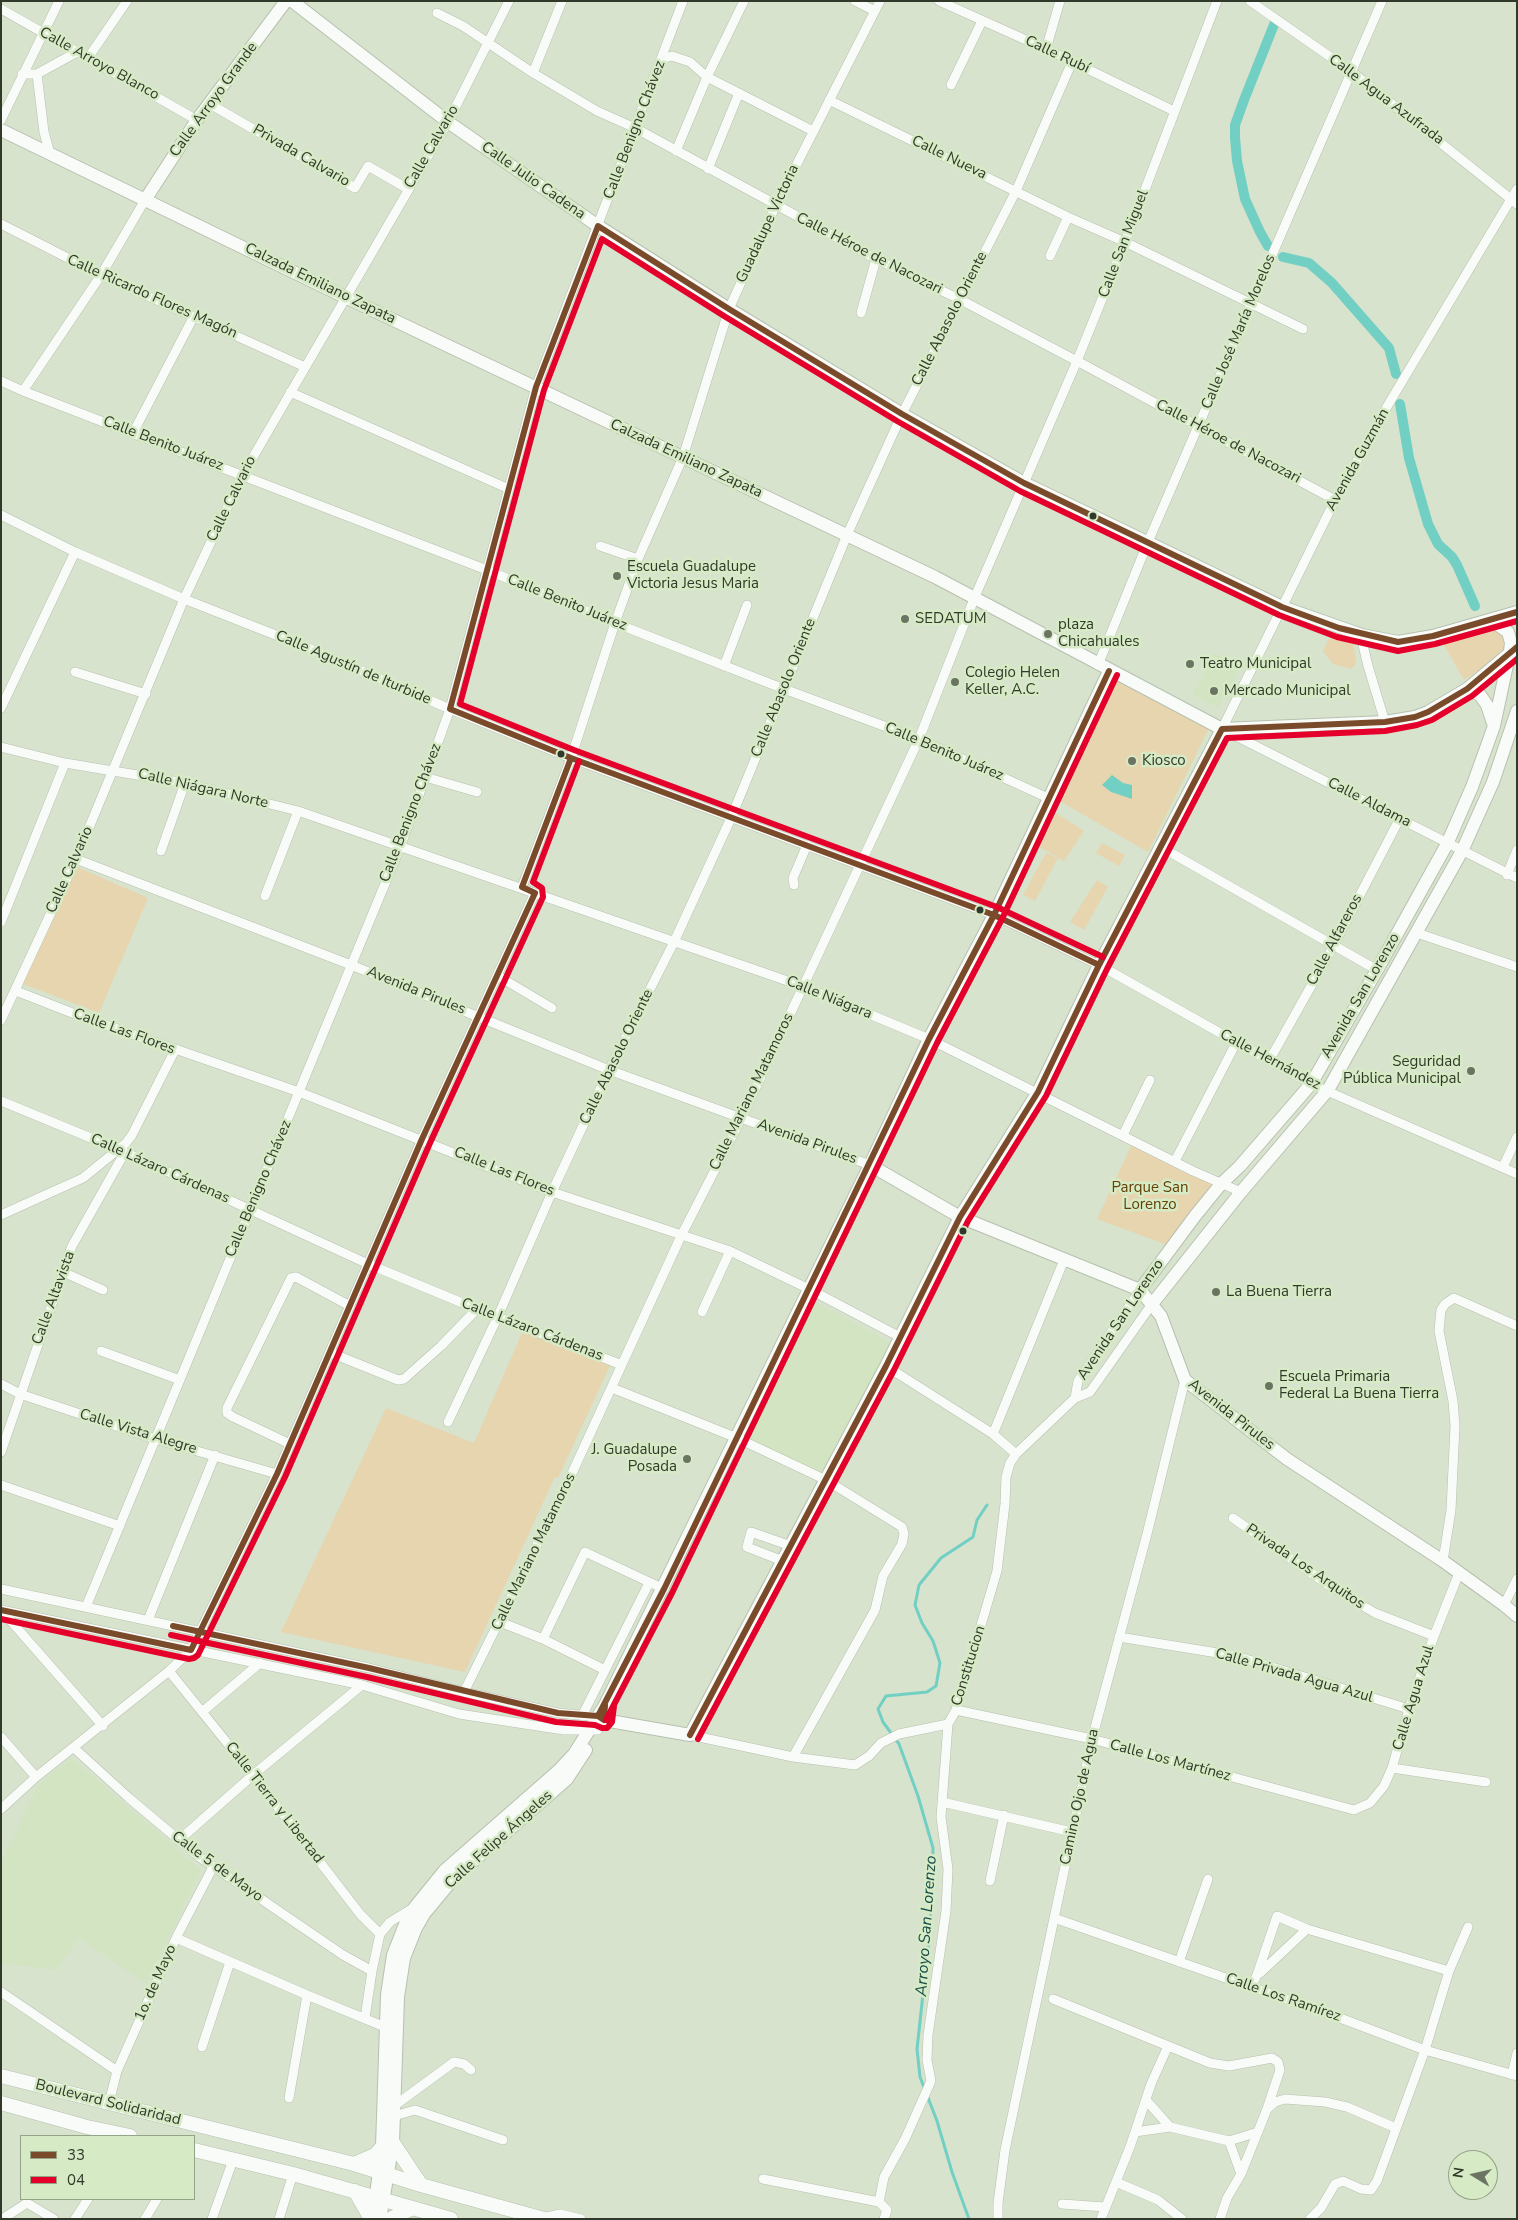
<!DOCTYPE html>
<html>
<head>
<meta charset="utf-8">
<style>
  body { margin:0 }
  #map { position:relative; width:1518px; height:2220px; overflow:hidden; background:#d7e3cd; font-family:"Nunito Sans",sans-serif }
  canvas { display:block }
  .frame { position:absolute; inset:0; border:2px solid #31392a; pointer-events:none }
  .legend { position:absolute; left:20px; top:2135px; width:175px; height:65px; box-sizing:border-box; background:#d6ebc5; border:1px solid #94a487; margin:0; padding:6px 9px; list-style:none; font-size:15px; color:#31392a }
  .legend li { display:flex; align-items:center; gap:10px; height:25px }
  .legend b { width:25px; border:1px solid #94a487 }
  .north { position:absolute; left:1448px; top:2150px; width:50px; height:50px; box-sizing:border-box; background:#d6ebc5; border:1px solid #94a487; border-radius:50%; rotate:279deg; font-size:14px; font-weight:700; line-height:20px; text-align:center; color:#31392a }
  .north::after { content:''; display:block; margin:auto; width:18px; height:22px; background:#6b7463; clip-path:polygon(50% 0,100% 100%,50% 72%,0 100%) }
</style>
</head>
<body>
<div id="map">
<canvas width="1518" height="2220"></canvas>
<div class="frame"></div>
<ul class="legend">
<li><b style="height:6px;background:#7a4b2a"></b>33</li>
<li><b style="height:6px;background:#e4002b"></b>04</li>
</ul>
<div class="north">N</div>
</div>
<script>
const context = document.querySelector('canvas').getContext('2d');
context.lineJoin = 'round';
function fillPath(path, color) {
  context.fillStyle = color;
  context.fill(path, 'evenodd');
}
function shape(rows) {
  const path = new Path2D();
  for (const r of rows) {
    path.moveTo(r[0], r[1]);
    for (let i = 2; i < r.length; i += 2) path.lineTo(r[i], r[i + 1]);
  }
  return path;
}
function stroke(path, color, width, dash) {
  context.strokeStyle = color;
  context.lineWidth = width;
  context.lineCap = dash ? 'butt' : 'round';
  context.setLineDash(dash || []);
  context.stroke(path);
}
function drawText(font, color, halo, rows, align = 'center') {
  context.font = font + ' "Nunito Sans",sans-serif';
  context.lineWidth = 5;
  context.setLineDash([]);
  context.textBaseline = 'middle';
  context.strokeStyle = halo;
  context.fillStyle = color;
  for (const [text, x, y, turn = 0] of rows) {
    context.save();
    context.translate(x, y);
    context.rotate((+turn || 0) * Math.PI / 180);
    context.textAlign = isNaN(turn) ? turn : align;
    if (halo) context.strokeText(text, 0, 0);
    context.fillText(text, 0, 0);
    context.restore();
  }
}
const built = shape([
  [1215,653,1241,667,1218,708,1192,694],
  [810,1299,891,1343,821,1474,745,1437],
  [71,1758,201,1870,146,1984,79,1938,56,1970,1,1963,1,1862,38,1786]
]);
const green = shape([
  [1484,625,1501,630,1504,648,1488,664,1464,680,1440,638],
  [1333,629,1353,638,1356,664,1351,669,1333,664,1323,651],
  [1112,674,1210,726,1148,852,1056,799],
  [1056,813,1084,831,1064,861,1039,847],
  [1102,843,1125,855,1119,866,1096,853],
  [1046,853,1058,858,1035,901,1023,895],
  [75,866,148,898,99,1013,23,984],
  [1097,880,1108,887,1084,930,1070,922],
  [1132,1144,1215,1185,1167,1245,1097,1219],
  [524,1328,610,1366,558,1478,555,1477,465,1672,281,1632,386,1408,474,1443]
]);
const water = shape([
  [1112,775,1123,783,1132,785,1132,799,1111,792,1102,785]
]);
const stream = shape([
  [969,2219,952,2172,937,2121,920,2077,917,2049,930,1930,933,1848,918,1796,899,1744,883,1722,878,1709,886,1696,927,1692,936,1686,940,1663,933,1641,922,1623,915,1605,919,1585,941,1558,973,1537,977,1520,987,1505]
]);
const canal = shape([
  [1268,246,1260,232,1245,199,1237,161,1235,137,1235,125,1244,100,1275,22],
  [1283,257,1309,263,1332,283,1389,348,1396,374],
  [1400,404,1409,458,1428,524,1438,544,1452,557,1457,565,1475,606]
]);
const street = shape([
  [855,1,875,11],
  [939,1,1046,49,1174,111],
  [1250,1,1352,72,1517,204],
  [1,9,197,120],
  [437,13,463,26,533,73,597,111,635,128,876,259,959,299,1077,361,1335,500],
  [1046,49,1060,1],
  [88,58,127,1],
  [661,59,672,56,690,62,707,77,813,131],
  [533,73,562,1],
  [22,74,37,74,77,52],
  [37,74,44,132,50,154],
  [951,85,982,21],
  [829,100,1068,217,1125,242,1303,329],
  [210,104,355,188,368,166,408,189],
  [1,120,59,1],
  [676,151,707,77,744,1],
  [708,169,739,93],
  [1517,189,1388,405,1335,500,1222,729,1517,878],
  [1,224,101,275,305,367],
  [1050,256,1068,217],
  [861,313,876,259],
  [1,381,23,391,487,570,615,623,784,689,919,739,1048,798],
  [23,391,101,275,145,200],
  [290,392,509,489],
  [133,433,194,316],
  [1,515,75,552,184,599,301,645,450,709,571,758,994,915,1099,965,1311,1084,1517,1174],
  [600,546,638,559],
  [1362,635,1363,645,1368,666,1385,722],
  [1098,665,1148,542,1382,1],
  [724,666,747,605],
  [75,672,146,694],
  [1,708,75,552],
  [1,747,65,763,185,783,298,811,802,986,929,1039,1193,1171,1241,1192],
  [425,777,477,792],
  [1159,846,1377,970],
  [161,851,185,783],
  [76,859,351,965,609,1070,870,1165],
  [1507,875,1517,850],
  [794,885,793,878,807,845],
  [522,887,571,758,615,623,638,559,683,457,729,309,776,205,880,1],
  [265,896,298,811],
  [1,922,65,763],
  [1417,933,1517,967],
  [498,976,552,1008],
  [16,991,80,1016,299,1092,552,1192,730,1251,809,1289,900,1337],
  [1,1020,76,859,184,599,242,476,448,122,509,1],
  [1269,1061,1334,945,1400,818],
  [1,1101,125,1152,368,1264,477,1309,622,1365],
  [1123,1135,1150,1080],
  [1175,1161,1236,1043],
  [1503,1167,1517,1137],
  [1,1215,83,1178,126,1143,132,1135,175,1050],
  [63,1272,103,1290],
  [702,1312,730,1251],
  [101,1351,180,1380],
  [331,1353,398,1380,404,1379,441,1346,477,1309],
  [886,1366,993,1434,1016,1454],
  [1,1384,20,1394,155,1439,277,1474],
  [612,1388,737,1438,826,1480,902,1527,904,1534,902,1544,883,1576,875,1610,793,1757],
  [1075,1398,1078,1381,1140,1290],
  [448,1422,498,1316,552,1192,609,1070,674,942,731,818,847,535,902,414,1016,191,1072,62],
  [993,1434,1064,1260],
  [290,1444,233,1417,227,1413,227,1408,291,1278,296,1277,350,1306],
  [1,1452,72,1246,125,1152],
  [1,1485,120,1526],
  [1233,1518,1331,1587,1375,1613,1434,1636],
  [783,1561,747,1547,751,1532,791,1546],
  [1443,1561,1451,1510,1455,1426,1453,1401,1439,1331,1441,1310,1445,1304,1454,1298,1517,1326],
  [1,1589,369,1668,464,1692,558,1713,600,1717],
  [1504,1605,1517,1579],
  [86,1607,401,845,450,709,536,387,683,1],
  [1,1610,362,1685,459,1714,564,1730,598,1730],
  [2,1611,103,1726],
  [148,1620,215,1455],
  [500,1622,543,1639,605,1670],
  [1119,1637,1236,1656,1409,1709],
  [543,1639,585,1552,664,1589],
  [169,1671,253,1775,360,1914,380,1934],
  [464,1692,568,1482,681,1236,741,1119,919,739,974,599,1077,361,1125,242,1217,1],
  [956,1710,1092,1739,1354,1810,1370,1803,1384,1786,1392,1768,1409,1709,1434,1636,1459,1573],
  [202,1712,260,1663],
  [582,1716,649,1583],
  [690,1735,793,1757,855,1765,869,1756,881,1743,899,1734,948,1724,956,1710,997,1571,1005,1504,1006,1477,1010,1463,1016,1454,1075,1398,1090,1392,1152,1304],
  [1,1737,36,1777],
  [74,1748,129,1798,198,1856,343,1955,372,1971],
  [1392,1768,1486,1782],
  [942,1802,1072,1832],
  [1,1809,36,1777,169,1671,191,1650,277,1474,422,1139,535,893],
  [178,1841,253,1775,362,1685],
  [990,1881,1004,1815],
  [1054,1918,1340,2018,1425,2050,1517,2076],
  [176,1938,307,1995,385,2027],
  [1179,1962,1208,1879],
  [1260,1973,1307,1929],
  [1251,1987,1257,1975,1277,1916,1307,1929,1449,1971],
  [1,1992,117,2071],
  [1053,1999,1210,2063,1229,2066,1272,2058,1278,2062,1280,2070,1267,2109,1241,2174,1227,2198,1220,2219],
  [365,2018,372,1971,380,1934,390,1922,413,1908],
  [202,2047,230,1962],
  [1512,2075,1517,2053],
  [289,2098,307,1995],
  [1146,2100,1170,2127],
  [109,2103,117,2071,176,1938,213,1867],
  [394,2106,454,2062,464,2064,471,2070],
  [1267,2109,1275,2102,1285,2099,1325,2102,1347,2107,1396,2128],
  [394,2116,415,2110,503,2140],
  [1135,2132,1170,2127,1229,2141,1258,2132],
  [1229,2141,1241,2174],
  [763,2179,879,2202,887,2210,884,2219],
  [1116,2182,1158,2200,1182,2219],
  [879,2202,884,2177,905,2139,931,2081,927,2060,928,2035,946,1911,948,1869,941,1817,948,1724],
  [1062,2204,1105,2207],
  [542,2218,560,2214,581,2219],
  [2,2219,27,2203,54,2219],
  [75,2219,88,2199],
  [145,2219,157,2199],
  [212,2219,233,2160],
  [279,2219,293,2174],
  [998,2219,998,2203,1005,2150,1092,1739,1147,1534,1185,1380],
  [1101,2219,1130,2147,1151,2084,1168,2046],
  [1310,2219,1321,2208,1335,2184,1343,2181,1361,2189,1371,2190,1377,2181,1425,2050,1449,1971,1468,1927]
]);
const secondary = shape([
  [292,1,448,122,598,226,729,309,902,414,1024,483,1282,607,1362,635,1398,642,1433,636,1517,612],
  [1,130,345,297,935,577,1222,729,1385,722,1415,717,1428,712,1467,689,1517,647],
  [145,200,197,120,286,1],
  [1491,620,1508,632,1511,643,1510,651],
  [1467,689,1480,695,1487,705,1494,726],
  [870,1165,960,1217,1140,1290,1161,1316,1185,1380,1287,1459,1443,1561,1504,1605,1517,1616],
  [1140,1290,1195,1216,1221,1184,1240,1166,1311,1084,1377,970,1447,844,1472,787,1494,726,1510,651],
  [1152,1304,1241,1192,1328,1090,1462,851,1493,782,1517,711],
  [604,1720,690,1735,886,1366,960,1217,1038,1092,1099,965,1222,729],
  [373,2219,382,2147,387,1995,393,1955,406,1922,415,1907,445,1870,558,1771,574,1754,605,1705,870,1165,929,1039,994,915,1109,671],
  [380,2219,393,2143,398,1997,404,1958,416,1928,424,1914,453,1879,567,1779,586,1750]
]);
const primary = shape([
  [1,2076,354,2164,421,2185,544,2219],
  [1,2103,87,2127,130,2136],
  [393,2143,421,2185],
  [194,2150,293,2174,451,2219],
  [354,2164,375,2155,382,2147],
  [355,2191,371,2219],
  [390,2219,413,2208]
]);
const bus1 = shape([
  [1099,965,994,915,571,758,450,709,536,387,598,226,729,309,902,414,1024,483,1282,607,1339,628,1398,642,1433,636,1517,612],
  [1,1610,191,1650,277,1474,422,1139,535,893,522,887,571,758],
  [173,1626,369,1668,558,1713,598,1716,604,1720,605,1705],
  [598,1716,664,1589,929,1039,994,915,1109,671],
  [690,1735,886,1366,960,1217,1038,1092,1099,965,1222,729,1385,722,1415,717,1428,712,1467,689,1517,647]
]);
const bus2 = shape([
  [1103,957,997,907,574,750,460,704,544,390,602,239,724,316,897,421,1020,491,1279,615,1337,637,1398,651,1435,644,1517,621],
  [1,1619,189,1659,194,1658,198,1655,285,1477,430,1143,543,897,542,888,533,882,579,761],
  [171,1635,367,1677,556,1722,595,1725,602,1728,607,1728,612,1722,614,1706],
  [606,1720,672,1593,937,1043,1002,919,1117,675],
  [698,1739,894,1370,968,1221,1046,1096,1107,969,1227,738,1385,731,1417,725,1432,720,1472,696,1517,659]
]);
const markers = [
  [1093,516,4.5,"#31392a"],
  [617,576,5,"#6b7463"],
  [905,619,5,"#6b7463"],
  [1048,634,5,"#6b7463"],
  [1190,664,5,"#6b7463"],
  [955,682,5,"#6b7463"],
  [1214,691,5,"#6b7463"],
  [561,754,4.5,"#31392a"],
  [1132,761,5,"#6b7463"],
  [980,910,4.5,"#31392a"],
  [1471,1071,5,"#6b7463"],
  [963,1231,4.5,"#31392a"],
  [1216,1292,5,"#6b7463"],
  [1269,1386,5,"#6b7463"],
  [687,1459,5,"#6b7463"]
];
const streetNames = [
  ["Calle Rubí",1057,55,25],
  ["Calle Arroyo Blanco",99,64,29],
  ["Calle Arroyo Grande",214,100,-54],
  ["Calle Agua Azufrada",1386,100,37],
  ["Calle Benigno Chávez",635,130,-69],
  ["Calle Calvario",432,147,-60],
  ["Privada Calvario",301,156,30],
  ["Calle Nueva",949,158,26],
  ["Calle Julio Cadena",533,181,35],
  ["Guadalupe Victoria",768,224,-65],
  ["Calle San Miguel",1124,244,-69],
  ["Calle Héroe de Nacozari",869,254,27],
  ["Calzada Emiliano Zapata",320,284,26],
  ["Calle Ricardo Flores Magón",152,297,24],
  ["Calle Abasolo Oriente",950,319,-63],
  ["Calle José María Morelos",1239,332,-67],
  ["Calle Héroe de Nacozari",1228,442,28],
  ["Calle Benito Juárez",163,444,21],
  ["Calzada Emiliano Zapata",686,459,25],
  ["Avenida Guzmán",1358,460,-61],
  ["Calle Calvario",232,499,-64],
  ["Calle Benito Juárez",567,603,22],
  ["Calle Agustín de Iturbide",353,668,23],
  ["Calle Abasolo Oriente",784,688,-68],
  ["Calle Benito Juárez",944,752,23],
  ["Calle Niágara Norte",203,789,13],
  ["Calle Aldama",1369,803,27],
  ["Calle Benigno Chávez",411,813,-69],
  ["Calle Calvario",70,870,-66],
  ["Calle Alfareros",1335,940,-62],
  ["Avenida Pirules",416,991,22],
  ["Avenida San Lorenzo",1361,996,-60],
  ["Calle Niágara",829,998,22],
  ["Calle Las Flores",124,1032,20],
  ["Calle Abasolo Oriente",617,1057,-64],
  ["Calle Hernández",1270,1060,28],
  ["Calle Mariano Matamoros",752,1092,-64],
  ["Avenida Pirules",807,1142,20],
  ["Calle Lázaro Cárdenas",160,1169,24],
  ["Calle Las Flores",504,1172,22],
  ["Calle Benigno Chávez",259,1189,-67],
  ["Calle Altavista",54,1298,-70],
  ["Avenida San Lorenzo",1121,1320,-56],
  ["Calle Lázaro Cárdenas",532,1330,21],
  ["Avenida Pirules",1231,1415,38],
  ["Calle Vista Alegre",138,1432,17],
  ["Calle Mariano Matamoros",534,1552,-64],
  ["Privada Los Arquitos",1305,1567,34],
  ["Constitucion",969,1666,-73],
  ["Calle Privada Agua Azul",1294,1676,16],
  ["Calle Agua Azul",1414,1698,-73],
  ["Calle Los Martínez",1170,1761,15],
  ["Camino Ojo de Agua",1080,1797,-78],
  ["Calle Tierra y Libertad",274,1803,52],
  ["Calle Felipe Ángeles",499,1840,-42],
  ["Calle 5 de Mayo",217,1867,36],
  ["1o. de Mayo",156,1983,-66],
  ["Calle Los Ramírez",1283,1998,19],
  ["Boulevard Solidaridad",108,2103,14]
];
const poiNames = [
  ["Escuela Guadalupe",627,567],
  ["Victoria Jesus Maria",627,584],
  ["SEDATUM",915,619],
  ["plaza",1058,625],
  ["Chicahuales",1058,642],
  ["Teatro Municipal",1200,664],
  ["Colegio Helen",965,673],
  ["Keller, A.C.",965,690],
  ["Mercado Municipal",1224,691],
  ["Kiosco",1142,761],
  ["Seguridad",1461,1062,"right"],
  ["Pública Municipal",1461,1079,"right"],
  ["La Buena Tierra",1226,1292],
  ["Escuela Primaria",1279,1377],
  ["Federal La Buena Tierra",1279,1394],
  ["J. Guadalupe",677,1450,"right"],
  ["Posada",677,1467,"right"]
];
const parkNames = [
  ["Parque San",1150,1188],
  ["Lorenzo",1150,1205]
];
const waterNames = [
  ["Arroyo San Lorenzo",927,1926,-86]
];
fillPath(built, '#d2e4c1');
fillPath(green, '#e7d5af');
fillPath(water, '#72cfc4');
stroke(stream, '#72cfc4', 3);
stroke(canal, '#72cfc4', 10);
stroke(street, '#b7c0af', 10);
stroke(secondary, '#b7c0af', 14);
stroke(primary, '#b7c0af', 15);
stroke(street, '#f9fbf8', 9);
stroke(secondary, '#f9fbf8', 12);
stroke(primary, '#f9fbf8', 14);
stroke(bus1, '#7a4b2a', 6);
stroke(bus2, '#e4002b', 6);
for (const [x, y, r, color] of markers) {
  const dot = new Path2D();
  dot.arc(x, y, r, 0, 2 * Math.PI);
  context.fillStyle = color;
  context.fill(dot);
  stroke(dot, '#d6ebc5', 2);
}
drawText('15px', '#31392a', '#d6ebc5', streetNames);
drawText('15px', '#31392a', '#d6ebc5', poiNames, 'left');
drawText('15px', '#653f04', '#d6ebc5', parkNames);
drawText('italic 16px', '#174e4b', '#d6ebc5', waterNames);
</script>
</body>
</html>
